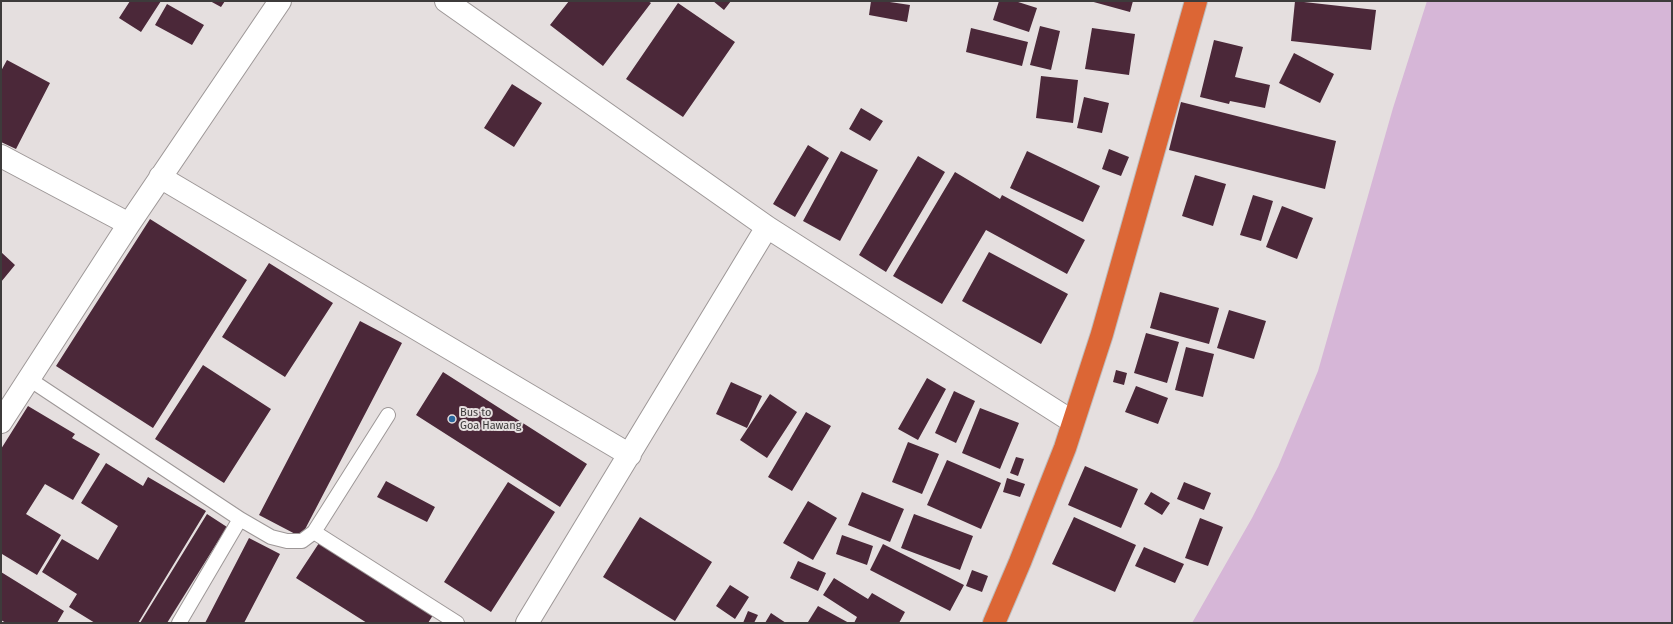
<!DOCTYPE html>
<html>
<head>
<meta charset="utf-8">
<style>
  body { margin:0 }
  #map { position:relative; width:1673px; height:624px; overflow:hidden; background:#e5dfdf; font-family:"Fira Sans",sans-serif }
  canvas { display:block }
  .frame { position:absolute; inset:0; border:2px solid #3d3b3b; pointer-events:none }
</style>
</head>
<body>
<div id="map">
<canvas width="1673" height="624"></canvas>
<div class="frame"></div>
</div>
<script>
const context = document.querySelector('canvas').getContext('2d');
context.lineJoin = 'round';
function fillPath(path, color) {
  context.fillStyle = color;
  context.fill(path, 'evenodd');
}
function shape(rows) {
  const path = new Path2D();
  for (const r of rows) {
    path.moveTo(r[0], r[1]);
    for (let i = 2; i < r.length; i += 2) path.lineTo(r[i], r[i + 1]);
  }
  return path;
}
function stroke(path, color, width, dash) {
  context.strokeStyle = color;
  context.lineWidth = width;
  context.lineCap = dash ? 'butt' : 'round';
  context.setLineDash(dash || []);
  context.stroke(path);
}
function drawText(font, color, halo, rows, align = 'center') {
  context.font = font + ' "Fira Sans",sans-serif';
  context.lineWidth = 4;
  context.setLineDash([]);
  context.textBaseline = 'middle';
  context.strokeStyle = halo;
  context.fillStyle = color;
  for (const [text, x, y, turn = 0] of rows) {
    context.save();
    context.translate(x, y);
    context.rotate((+turn || 0) * Math.PI / 180);
    context.textAlign = isNaN(turn) ? turn : align;
    if (halo) context.strokeText(text, 0, 0);
    context.fillText(text, 0, 0);
    context.restore();
  }
}
const water = shape([
  [1427,1,1672,1,1672,623,1192,623,1252,518,1278,467,1318,371,1393,108]
]);
const building = shape([
  [130,1,161,1,141,32,119,18],
  [210,1,225,1,221,7],
  [569,1,648,1,651,3,603,66,550,25],
  [713,1,731,1,724,10],
  [871,1,883,1,910,5,907,22,869,15],
  [999,1,1015,1,1037,8,1029,32,993,20],
  [1090,1,1133,1,1130,12],
  [1295,1,1376,10,1371,50,1291,41],
  [678,3,735,42,683,117,626,79],
  [167,4,204,25,192,45,155,25],
  [1040,26,1060,31,1051,70,1030,65],
  [971,28,1028,42,1022,66,966,52],
  [1092,28,1135,34,1129,75,1085,69],
  [1214,40,1243,47,1235,77,1270,85,1265,108,1230,101,1229,104,1200,97],
  [1294,53,1334,74,1320,103,1279,83],
  [7,60,50,83,16,149,1,142,1,71],
  [1041,76,1078,80,1073,123,1036,118],
  [512,84,542,103,514,147,484,128],
  [1084,97,1109,103,1102,133,1077,128],
  [1181,102,1336,141,1325,189,1169,150],
  [861,108,883,121,870,141,849,129],
  [808,145,829,158,795,217,773,204],
  [1109,149,1129,157,1121,176,1102,169],
  [841,151,878,170,840,241,803,221],
  [1027,151,1100,186,1083,222,1010,188],
  [918,156,945,172,886,272,859,255],
  [955,172,1000,199,1002,195,1085,240,1067,274,986,230,942,304,893,276],
  [1195,175,1226,184,1213,226,1182,216],
  [1253,195,1273,201,1261,241,1240,235],
  [1282,206,1313,218,1297,259,1266,247],
  [150,219,247,280,153,428,56,366],
  [1,252,15,265,1,282],
  [989,252,1068,294,1041,344,962,301],
  [269,263,333,303,285,377,222,337],
  [1160,292,1219,308,1209,344,1150,328],
  [1229,310,1266,321,1254,359,1217,348],
  [360,321,402,343,301,537,259,515],
  [1146,333,1179,342,1167,383,1134,373],
  [1186,347,1214,354,1203,397,1175,390],
  [203,365,271,409,224,483,155,439],
  [1116,370,1127,373,1124,385,1113,382],
  [443,372,587,464,560,507,416,415],
  [927,378,946,389,918,440,898,429],
  [731,382,762,396,747,428,716,414],
  [1136,386,1168,398,1158,424,1125,412],
  [954,391,975,401,956,443,935,433],
  [770,394,797,412,767,458,740,440],
  [28,406,75,434,72,438,100,454,73,500,45,484,26,514,61,535,37,575,2,554,1,556,1,449],
  [980,408,1019,423,1000,469,962,453],
  [806,412,831,426,792,491,768,477],
  [908,442,939,454,922,494,892,482],
  [1016,457,1024,459,1018,476,1010,473],
  [947,460,1001,483,981,529,927,505],
  [106,463,143,486,148,477,206,511,138,623,95,623,69,607,77,594,42,572,62,539,98,560,118,526,81,503],
  [1085,466,1138,489,1121,528,1068,505],
  [1007,478,1025,484,1020,497,1003,492],
  [386,481,435,507,427,522,377,497],
  [508,482,555,512,491,612,444,582],
  [1184,482,1211,493,1204,510,1177,499],
  [862,492,904,509,890,542,848,525],
  [1151,492,1170,503,1162,515,1144,504],
  [808,501,837,518,813,560,783,543],
  [207,514,227,527,167,623,140,623],
  [914,514,973,536,960,570,901,548],
  [640,517,712,562,675,621,603,577],
  [1074,517,1136,545,1115,592,1052,564],
  [1200,518,1223,527,1208,566,1185,558],
  [842,535,873,546,867,565,836,554],
  [249,538,280,554,244,623,205,623],
  [321,540,435,612,428,623,367,623,296,578],
  [883,544,964,585,950,611,870,570],
  [1144,547,1184,564,1175,583,1135,566],
  [798,561,826,573,818,591,790,578],
  [972,570,988,576,982,592,966,586],
  [1,572,64,611,57,623,6,623,1,620],
  [834,578,868,599,872,593,905,612,899,623,854,623,857,617,823,595],
  [730,585,749,597,735,619,716,606],
  [818,606,849,623,808,622],
  [748,611,758,615,754,623,743,623],
  [771,613,786,623,765,623]
]);
const lane = shape([
  [29,379,240,519,271,537,287,541,302,541,314,532,388,415],
  [314,532,457,623],
  [179,623,240,519]
]);
const street = shape([
  [446,1,767,227,1073,422],
  [1,156,129,224],
  [160,177,630,455],
  [1,422,129,224,280,1],
  [527,623,767,227]
]);
const highway = shape([
  [994,623,1020,562,1065,448,1102,334,1196,1]
]);
const markers = [
  [452,419,4,"#2b689f"]
];
const poiNames = [
  ["Bus to",460,413],
  ["Goa Hawang",460,426]
];
fillPath(water, '#d6b6d7');
fillPath(building, '#4b2839');
stroke(lane, '#9d9797', 16);
stroke(street, '#9d9797', 24);
stroke(highway, '#bdbcbc', 24);
stroke(lane, '#fff', 14);
stroke(street, '#fff', 22);
stroke(highway, '#dc6635', 22);
for (const [x, y, r, color] of markers) {
  const dot = new Path2D();
  dot.arc(x, y, r, 0, 2 * Math.PI);
  context.fillStyle = color;
  context.fill(dot);
  stroke(dot, '#e5dfdf', 1.5);
}
drawText('11px', '#3d3b3b', '#e5dfdf', poiNames, 'left');
</script>
</body>
</html>
